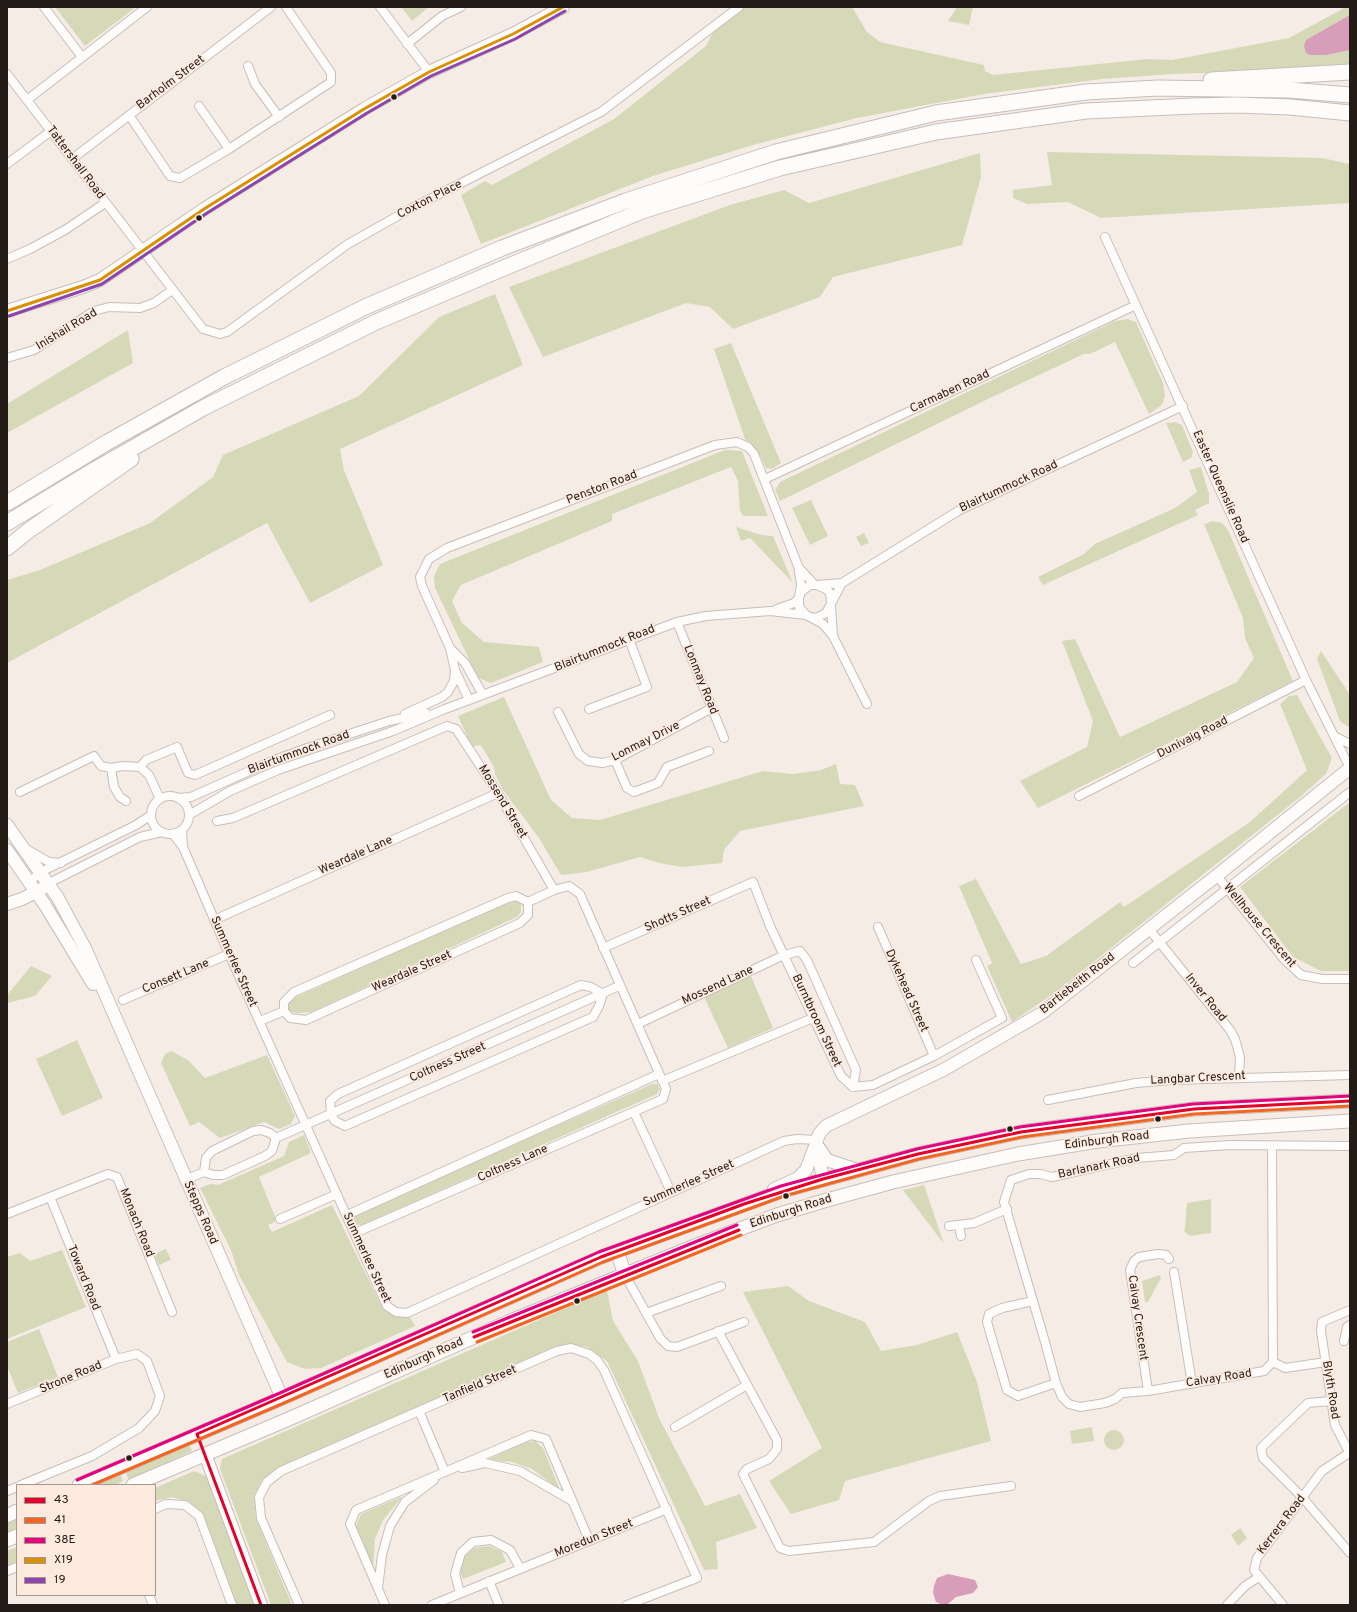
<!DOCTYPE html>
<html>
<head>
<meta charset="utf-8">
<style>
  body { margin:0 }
  #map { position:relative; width:1357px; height:1612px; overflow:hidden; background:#f6ece6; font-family:Overpass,sans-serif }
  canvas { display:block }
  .frame { position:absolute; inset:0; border:8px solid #231b16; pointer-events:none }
  .legend { position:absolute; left:16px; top:1484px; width:140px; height:112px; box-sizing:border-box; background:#fdeadf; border:1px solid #a6978f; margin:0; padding:5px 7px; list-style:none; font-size:12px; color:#231b16 }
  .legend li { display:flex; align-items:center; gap:8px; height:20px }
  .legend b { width:20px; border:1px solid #a6978f }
</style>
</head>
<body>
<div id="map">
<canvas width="1357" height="1612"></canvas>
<div class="frame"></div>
<ul class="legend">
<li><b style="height:5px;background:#e4002b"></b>43</li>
<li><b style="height:5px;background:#f26522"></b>41</li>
<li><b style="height:5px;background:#e5007d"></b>38E</li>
<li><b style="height:5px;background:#d79103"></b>X19</li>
<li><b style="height:5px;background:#8e44ad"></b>19</li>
</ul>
</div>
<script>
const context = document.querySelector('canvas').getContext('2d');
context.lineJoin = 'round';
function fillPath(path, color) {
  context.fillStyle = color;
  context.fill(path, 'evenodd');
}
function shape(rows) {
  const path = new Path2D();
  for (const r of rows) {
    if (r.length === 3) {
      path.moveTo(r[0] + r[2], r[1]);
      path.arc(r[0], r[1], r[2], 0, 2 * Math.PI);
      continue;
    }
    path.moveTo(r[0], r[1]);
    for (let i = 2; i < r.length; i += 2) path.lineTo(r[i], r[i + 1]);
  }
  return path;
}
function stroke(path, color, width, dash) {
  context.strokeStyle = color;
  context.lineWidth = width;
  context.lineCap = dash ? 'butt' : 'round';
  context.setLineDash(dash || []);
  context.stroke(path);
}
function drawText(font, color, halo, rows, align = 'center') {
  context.font = font + ' Overpass,sans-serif';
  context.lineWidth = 3.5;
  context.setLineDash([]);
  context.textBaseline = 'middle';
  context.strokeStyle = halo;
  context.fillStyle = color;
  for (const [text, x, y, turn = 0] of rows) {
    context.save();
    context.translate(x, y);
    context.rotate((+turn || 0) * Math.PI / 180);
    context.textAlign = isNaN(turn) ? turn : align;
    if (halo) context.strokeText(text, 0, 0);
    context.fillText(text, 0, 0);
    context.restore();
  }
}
const green = shape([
  [55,7,136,7,85,46],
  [403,7,429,7,412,21,402,8],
  [745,7,852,7,867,32,880,42,984,65,985,71,993,75,1147,59,1172,60,1289,38,1346,7,1350,7,1350,68,1173,74,1102,79,984,94,857,118,753,145,653,176,481,244,461,195,485,181,492,185,614,119,706,46,713,32],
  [957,7,973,7,969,25,948,21],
  [1047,152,1322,158,1350,164,1350,203,1101,218,1068,202,1027,204,1013,198,1013,190,1052,185],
  [980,153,981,177,962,245,833,277,820,297,733,329,710,307,686,303,543,357,509,287,730,205,784,190,809,203],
  [495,294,523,365,340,449,344,470,383,565,310,603,267,523,7,663,7,580,40,570,150,523,213,477,223,455,359,396,439,317],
  [1127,319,1136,322,1163,383,1165,396,1162,405,1149,414,1115,342,1090,354,1084,354,992,397,780,501,775,490,780,482,1115,321],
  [128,330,133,363,7,433,7,404],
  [731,343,781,463,772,469,766,468,760,455,745,439,714,349],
  [1175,422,1182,425,1193,452,1191,458,1183,462,1166,423],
  [725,450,742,451,768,516,743,516,740,511,738,481,731,467,612,514,612,521,461,585,452,601,462,623,484,642,539,647,543,662,491,683,478,678,435,588,434,576,440,564],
  [1201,467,1209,494,1209,503,1195,510,1198,515,1043,585,1038,577,1084,554,1095,544,1175,508,1197,492,1189,470],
  [811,500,828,536,810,545,792,508],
  [1213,521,1222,523,1228,530,1293,681,1038,808,1020,781,1087,747,1093,721,1062,641,1075,639,1120,737,1237,682,1254,658,1245,638,1243,618,1204,524],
  [736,527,761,535,773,536,793,583,750,538,741,541],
  [864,533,869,543,861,546,856,537],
  [1321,651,1350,695,1350,728,1340,721,1317,659],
  [1297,695,1332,758,1326,774,1300,797,1056,992,1012,1022,987,966,992,963,959,886,976,879,1021,964,1046,956,1120,902,1124,907,1250,822,1307,770,1280,704,1289,696],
  [504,697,551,800,572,818,600,820,763,771,793,774,821,770,836,764,840,784,855,785,864,806,740,831,724,850,722,863,682,867,659,863,640,857,587,872,561,875,539,838,503,790,495,774,494,767,482,747,479,745,472,747,458,716],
  [1350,802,1350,971,1321,971,1293,957,1240,887],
  [517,900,521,905,521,912,517,917,312,1012,297,1013,289,1011,286,1006,296,997,511,901],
  [31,966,52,976,35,996,7,1003,7,995],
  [751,976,773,1028,728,1048,704,997],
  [77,1040,103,1098,62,1116,36,1059],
  [171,1051,188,1060,205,1078,267,1055,295,1116,291,1124,279,1129,264,1122,220,1138,199,1122,190,1126,161,1063,165,1054],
  [652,1084,657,1084,660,1089,657,1094,362,1225,355,1225,353,1219,356,1214],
  [304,1135,311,1153,259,1177,276,1219,273,1223,268,1225,272,1232,332,1205,383,1309,398,1316,409,1315,415,1326,321,1368,305,1369,287,1362,239,1275,231,1250,200,1188,210,1184,218,1185,284,1156,289,1142],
  [924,1185,944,1244,903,1190],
  [1211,1199,1211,1233,1190,1236,1184,1231,1185,1228,1187,1203],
  [166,1249,171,1260,159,1265,154,1254],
  [62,1250,86,1307,7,1339,7,1257,20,1253,30,1261],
  [1160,1275,1161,1278,1148,1302,1145,1302,1142,1281],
  [788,1286,809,1301,865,1322,881,1351,917,1345,957,1332,977,1382,991,1441,845,1481,839,1500,791,1514,769,1481,822,1448,743,1292],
  [607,1290,613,1321,638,1361,659,1418,705,1506,740,1494,757,1528,716,1542,718,1569,704,1570,607,1361,587,1347,571,1344,556,1348,279,1467,262,1480,254,1497,256,1519,292,1605,271,1605,220,1469,222,1459],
  [39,1329,58,1377,18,1393,7,1366,7,1342],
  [1092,1427,1094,1441,1072,1444,1070,1431],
  [1114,1440,10],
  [535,1441,543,1448,560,1490,532,1469,512,1462,487,1460,525,1442],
  [188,1442,192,1451,129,1480,125,1471],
  [194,1471,208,1477,257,1605,236,1605,200,1512,190,1502,172,1497,155,1501,155,1488],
  [120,1473,123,1481,115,1485,91,1485],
  [403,1496,383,1520,375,1539,373,1570,356,1526,361,1514],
  [17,1517,17,1528,7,1532,7,1521],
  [1240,1528,1247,1538,1238,1546,1231,1535],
  [489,1546,502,1552,506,1562,463,1579,460,1571,464,1557,474,1548],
  [17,1547,17,1561,7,1566,7,1551]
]);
const water = shape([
  [1350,15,1350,50,1326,55,1310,55,1306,53,1304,46,1306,40],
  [948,1574,975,1580,978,1587,973,1593,956,1597,948,1604,941,1604,936,1602,933,1593,934,1586,937,1578]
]);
const street = shape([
  [44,7,82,57],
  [380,7,429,72],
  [407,44,442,16,461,7],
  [248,66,255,84,279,117],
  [7,74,203,329,220,334,227,332,348,244,410,209,601,112,739,7],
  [27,100,147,7],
  [199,106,229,149],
  [129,115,170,176,180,178,229,149,331,82,331,73,286,7],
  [72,159,271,7],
  [7,164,51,131],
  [1105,237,1306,680,1350,768],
  [7,259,30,249,65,230,105,203],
  [7,358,34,350,94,311,109,307,140,308,154,303,172,290],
  [765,479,1136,305],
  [799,568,814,584],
  [817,585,842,583,958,511,1183,406],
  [832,602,842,583],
  [831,607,833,635],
  [777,609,794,603,799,598],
  [811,617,816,618,826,613,831,604,830,593,826,589,817,585,810,585,801,592,799,598,799,607,806,615,823,624,833,636,867,704],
  [677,622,724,738],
  [451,649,465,663,483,695],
  [469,700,455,670,450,648,422,586,420,577,429,559,447,548,715,445,737,442,748,447,754,454,798,566,801,585,799,597],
  [589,709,647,687,629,639],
  [558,712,579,754,588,761,603,763,615,760,712,708],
  [405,714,442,697,448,692,454,681,455,670],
  [1334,736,1350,744],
  [615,760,627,788,634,792,658,783,667,767,709,751],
  [140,767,146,760,177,747,188,773,195,775,330,715],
  [111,768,114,787,120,797,126,801],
  [20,792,94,756,101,766,111,768,123,766,140,767,149,775,160,799],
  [1079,796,1306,680],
  [170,815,19],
  [178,798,191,797,274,760,310,747,389,721,426,713],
  [189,815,230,791,278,770,393,731,445,709,677,622,706,616,770,611,806,615],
  [217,821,233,818,447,726,456,729,498,793,554,890,569,886,580,894,666,1089,663,1099,355,1233],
  [173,834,183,847,182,830],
  [183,847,229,954,387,1306,396,1312,407,1313,784,1141,797,1139,817,1140],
  [28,850,49,862,61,863],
  [1217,876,1284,959,1301,975,1322,979,1350,979],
  [29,882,41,872,136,825,151,815],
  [49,883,140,837,162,832],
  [214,920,498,793],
  [878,927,934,1056],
  [1149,929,1230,1030,1235,1039,1240,1057,1239,1077],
  [603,948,753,882,770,926,841,1076,853,1087],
  [1133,963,1350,792],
  [581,985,591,987,603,994,599,1006,593,1017,345,1126,335,1121,331,1115,330,1101,338,1094,581,985],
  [123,1000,229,954],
  [284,1011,290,1018,306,1020,520,923,528,915,528,902],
  [260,1021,284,1011,284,1002,294,992,508,898,516,896,528,902,554,890],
  [638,1024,784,955,800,951,807,960,856,1070,853,1087],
  [662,1081,813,1018],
  [853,1087,873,1085,934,1056,1002,1018,976,960],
  [1048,1100,1136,1083,1171,1080,1350,1075],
  [634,1112,671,1192],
  [276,1138,619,986],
  [1272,1146,1273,1362,1264,1371,1148,1391,1122,1393,1115,1399,1105,1403,1080,1407,1069,1404,1062,1397,1056,1383,1045,1342,1004,1202,1011,1180,1029,1174,1040,1174,1052,1177,1137,1158,1174,1155,1184,1148,1230,1145,1350,1146],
  [204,1172,206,1158,212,1151,253,1131,261,1130,270,1133,276,1138],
  [185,1180,204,1172,213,1175,223,1175,265,1156,272,1151,276,1138],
  [50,1197,116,1359],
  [7,1214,108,1174,117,1177,172,1312],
  [347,1215,659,1074],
  [280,1219,337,1194],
  [959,1225,961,1236],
  [949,1226,974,1223,1007,1209],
  [1174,1272,1192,1384],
  [625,1275,660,1338,668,1346,677,1347,744,1322],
  [1033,1301,1002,1308,989,1314,987,1322,1007,1390,1018,1396,1056,1383],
  [1350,1310,1322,1322,1321,1331,1335,1425,1350,1454],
  [646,1313,721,1286],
  [718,1331,777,1440,777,1449,769,1459,747,1469,743,1474,780,1548,789,1551,874,1542,929,1501,940,1496,1011,1486],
  [1344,1341,1347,1327,1350,1325],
  [1273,1362,1285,1368,1326,1362],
  [1148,1391,1130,1270,1134,1261,1139,1257,1158,1254,1166,1255,1169,1259],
  [1331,1401,1308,1403,1261,1448,1263,1458,1302,1497,1350,1553],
  [7,1404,116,1359,137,1354,147,1361,160,1396,155,1411,139,1428,92,1456,21,1485],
  [419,1411,445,1472],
  [675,1427,747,1385],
  [462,1468,485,1463,520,1471,572,1501],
  [7,1491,17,1487],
  [155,1509,166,1504,185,1505,199,1516,232,1605],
  [7,1571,17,1567],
  [489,1581,499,1605],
  [378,1588,382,1555,390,1526,405,1502,434,1480],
  [460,1593,455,1574,461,1553,473,1542,491,1540,510,1550,520,1568],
  [149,1595,153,1605],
  [299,1605,261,1518,259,1497,267,1482,281,1471,557,1351,571,1348,589,1354,597,1360,604,1370,697,1578,627,1605],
  [385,1605,350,1524,356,1510,531,1435,546,1439,589,1540],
  [432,1605,667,1509],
  [1227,1605,1245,1586,1259,1577],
  [1283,1605,1254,1570,1257,1558,1322,1471,1349,1453]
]);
const secondary = shape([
  [7,311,83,287,100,280,204,209,364,109,429,72,513,34,563,7],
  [7,825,58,898,85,948,282,1398],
  [7,850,45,905,93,984],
  [7,904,22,899,43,888],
  [819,1148,827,1160,857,1170],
  [823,1179,816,1143,819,1134,826,1126,945,1069,1042,1013,1220,873,1350,768],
  [774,1189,798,1178,806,1170,816,1144],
  [205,1454,261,1605]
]);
const primary = shape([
  [617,1251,625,1275],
  [79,1485,282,1398,601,1257,782,1191,918,1154,1021,1132,1194,1109,1350,1101],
  [133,1485,291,1418,508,1322,697,1245,777,1215,827,1200,893,1182,1018,1154,1098,1141,1189,1131,1350,1121],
  [7,1516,17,1511],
  [7,1540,17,1536]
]);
const highway = shape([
  [1211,80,1350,72],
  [7,503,106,443,224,377,365,307,502,248,626,201,776,152,936,113,1086,92,1158,88,1289,90,1350,95],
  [7,523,96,469,203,408,376,322,499,270,642,211,780,168,936,132,1086,111,1193,106,1237,105,1290,107,1350,113],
  [7,548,28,531,131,459]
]);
const bus1 = shape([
  [474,1337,739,1230],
  [261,1605,197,1434,601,1257,744,1204,823,1179,918,1154,1021,1132,1194,1109,1350,1101]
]);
const bus2 = shape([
  [477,1342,741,1235],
  [92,1485,284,1403,603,1262,784,1196,919,1159,1022,1137,1194,1114,1350,1106]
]);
const bus3 = shape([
  [473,1332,737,1225],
  [77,1480,280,1393,599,1252,781,1186,917,1149,1020,1127,1193,1104,1350,1096]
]);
const bus4 = shape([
  [7,311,100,280,204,209,364,109,429,72,513,34,563,7]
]);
const bus5 = shape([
  [9,316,102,284,207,213,367,113,431,76,515,39,565,11]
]);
const markers = [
  [394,97,3.5,"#231b16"],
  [199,218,3.5,"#231b16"],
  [1158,1119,3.5,"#231b16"],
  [1010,1129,3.5,"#231b16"],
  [786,1196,3.5,"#231b16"],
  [577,1301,3.5,"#231b16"],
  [129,1458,3.5,"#231b16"]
];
const streetNames = [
  ["Barholm Street",171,83,-37],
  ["Tattershall Road",75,163,53],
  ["Coxton Place",430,200,-27],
  ["Inishail Road",67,330,-31],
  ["Carmaben Road",950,392,-25],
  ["Blairtummock Road",1009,487,-25],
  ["Easter Queenslie Road",1220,487,66],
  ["Penston Road",602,488,-21],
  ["Blairtummock Road",605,649,-22],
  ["Lonmay Road",700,680,68],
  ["Dunivaig Road",1193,738,-27],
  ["Lonmay Drive",646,742,-27],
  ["Blairtummock Road",299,753,-20],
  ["Mossend Street",502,802,59],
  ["Weardale Lane",356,856,-24],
  ["Shotts Street",678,915,-24],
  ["Wellhouse Crescent",1259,926,50],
  ["Summerlee Street",233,962,66],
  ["Weardale Street",412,972,-24],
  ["Consett Lane",176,977,-23],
  ["Bartiebeith Road",1078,984,-38],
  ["Mossend Lane",718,986,-25],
  ["Dykehead Street",906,991,66],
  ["Inver Road",1205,998,51],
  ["Burntbroom Street",816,1021,65],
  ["Coltness Street",448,1063,-24],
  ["Langbar Crescent",1198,1079,-3],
  ["Edinburgh Road",1107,1141,-7],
  ["Coltness Lane",513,1164,-24],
  ["Barlanark Road",1099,1167,-12],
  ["Summerlee Street",689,1184,-24],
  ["Edinburgh Road",791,1212,-18],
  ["Stepps Road",200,1213,66],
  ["Monach Road",136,1223,68],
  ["Summerlee Street",366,1258,65],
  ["Toward Road",83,1278,68],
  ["Calvay Crescent",1137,1318,82],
  ["Edinburgh Road",424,1359,-24],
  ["Strone Road",71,1378,-23],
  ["Calvay Road",1219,1379,-9],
  ["Tanfield Street",480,1385,-23],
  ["Blyth Road",1330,1390,81],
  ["Kerrera Road",1282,1525,-53],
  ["Moredun Street",594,1539,-22]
];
fillPath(green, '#d6d9b8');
fillPath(water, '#d89db8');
stroke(street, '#c7beb9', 10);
stroke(secondary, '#c7beb9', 14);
stroke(primary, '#c7beb9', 15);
stroke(highway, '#c7beb9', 17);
stroke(street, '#fefcfb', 8);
stroke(secondary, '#fefcfb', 12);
stroke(primary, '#fefcfb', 13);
stroke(highway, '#fefcfb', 15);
stroke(bus1, '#e4002b', 3);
stroke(bus2, '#f26522', 3);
stroke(bus3, '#e5007d', 3);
stroke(bus4, '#d79103', 3);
stroke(bus5, '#8e44ad', 3);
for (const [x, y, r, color] of markers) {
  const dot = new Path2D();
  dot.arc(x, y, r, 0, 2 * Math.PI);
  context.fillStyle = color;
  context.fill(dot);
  stroke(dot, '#fdeadf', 1.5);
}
drawText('12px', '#231b16', '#fdeadf', streetNames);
</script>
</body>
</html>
